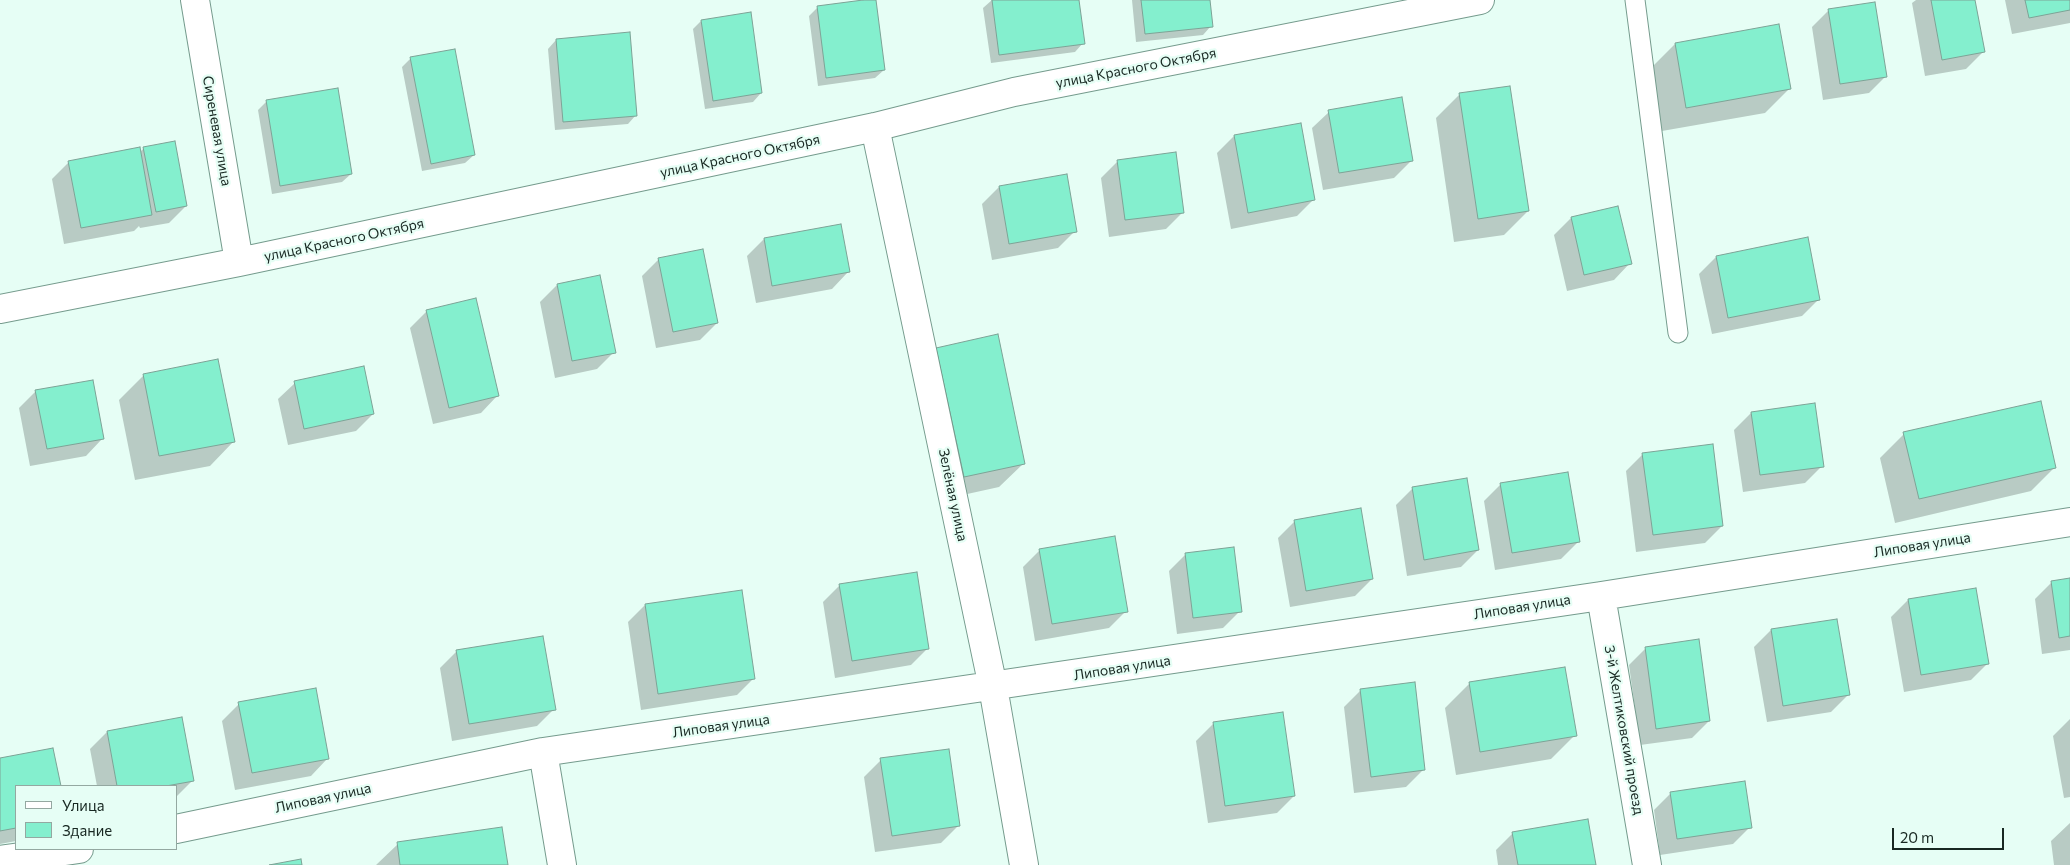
<!DOCTYPE html>
<html>
<head>
<meta charset="utf-8">
<style>
  body { margin:0 }
  #map { position:relative; width:2070px; height:865px; overflow:hidden; background:#e6fef5; font-family:Commissioner,sans-serif }
  canvas { display:block }
  .legend { position:absolute; left:15px; top:785px; width:162px; height:65px; box-sizing:border-box; background:#e6fef5; border:1px solid #94a8a1; margin:0; padding:6px 9px; list-style:none; font-size:15px; color:#182822 }
  .legend li { display:flex; align-items:center; gap:10px; height:25px }
  .legend b { width:25px; border:1px solid #94a8a1 }
  .scale { position:absolute; left:1892px; top:828px; width:112px; height:22px; box-sizing:border-box; border:2px solid #182822; border-top:0; padding-left:6px; font-size:15px; line-height:18px; white-space:nowrap; color:#182822; -webkit-text-stroke:4px #e6fef5; paint-order:stroke }
</style>
</head>
<body>
<div id="map">
<canvas width="2070" height="865"></canvas>
<ul class="legend">
<li><b style="height:6px;background:#fff"></b>Улица</li>
<li><b style="height:14px;background:#84efce"></b>Здание</li>
</ul>
<div class="scale">20 m</div>
</div>
<script>
const context = document.querySelector('canvas').getContext('2d');
context.lineJoin = 'round';
function fillPath(path, color) {
  context.fillStyle = color;
  context.fill(path, 'evenodd');
}
function shape(rows) {
  const path = new Path2D();
  for (const r of rows) {
    path.moveTo(r[0], r[1]);
    for (let i = 2; i < r.length; i += 2) path.lineTo(r[i], r[i + 1]);
  }
  return path;
}
function stroke(path, color, width, dash) {
  context.strokeStyle = color;
  context.lineWidth = width;
  context.lineCap = dash ? 'butt' : 'round';
  context.setLineDash(dash || []);
  context.stroke(path);
}
function drawText(font, color, halo, rows, align = 'center') {
  context.font = font + ' Commissioner,sans-serif';
  context.lineWidth = 4.5;
  context.setLineDash([]);
  context.textBaseline = 'middle';
  context.strokeStyle = halo;
  context.fillStyle = color;
  for (const [text, x, y, turn = 0] of rows) {
    context.save();
    context.translate(x, y);
    context.rotate((+turn || 0) * Math.PI / 180);
    context.textAlign = isNaN(turn) ? turn : align;
    if (halo) context.strokeText(text, 0, 0);
    context.fillText(text, 0, 0);
    context.restore();
  }
}
const shadow = shape([
  [875,0,884,70,875,78,818,86,809,16,818,7],
  [992,0,1077,0,1083,43,1075,52,991,63,983,8],
  [1132,0,1209,0,1211,26,1203,35,1136,42],
  [1916,0,1974,0,1983,52,1966,69,1925,76,1912,3],
  [2005,0,2070,0,2070,23,2012,34],
  [1829,10,1886,76,1869,93,1823,100,1812,27],
  [701,21,761,93,753,102,705,109,693,29],
  [556,40,636,115,628,124,555,130,548,49],
  [1675,44,1790,88,1765,113,1662,131,1651,68],
  [411,58,474,155,465,163,422,171,402,67],
  [1460,94,1528,211,1504,235,1454,242,1436,118],
  [267,101,351,174,342,182,272,194,258,110],
  [1329,112,1411,161,1394,178,1323,190,1312,128],
  [1300,125,1314,199,1297,216,1231,229,1217,153,1234,136],
  [144,148,186,206,169,223,140,228,139,226,134,231,64,244,52,179,69,162,139,153],
  [1118,161,1183,212,1166,229,1109,237,1101,178],
  [999,187,1075,231,1058,248,992,260,982,204],
  [1571,218,1630,263,1614,280,1567,291,1554,235],
  [764,239,848,272,832,289,756,303,747,256],
  [1716,257,1819,299,1802,316,1712,334,1699,274],
  [659,259,717,323,700,340,656,348,642,276],
  [557,285,614,352,597,369,555,378,540,302],
  [427,311,497,396,481,413,433,424,410,328],
  [937,349,1024,463,999,487,940,500,913,373],
  [144,375,234,441,210,466,135,480,119,400],
  [295,383,373,414,356,431,288,445,278,399],
  [36,391,102,439,86,456,30,466,19,408],
  [1751,413,1822,466,1805,483,1743,492,1734,430],
  [1904,434,2055,467,2031,491,1895,523,1880,458],
  [1643,454,1722,526,1705,543,1636,552,1626,471],
  [1501,484,1578,542,1561,559,1495,570,1484,501],
  [1413,488,1478,550,1461,567,1407,576,1396,505],
  [1295,521,1372,579,1355,596,1290,607,1278,538],
  [1040,550,1126,611,1109,628,1035,641,1023,567],
  [1186,554,1240,611,1223,628,1177,634,1169,571],
  [2070,580,2070,650,2042,654,2035,599,2052,582],
  [840,585,928,648,911,665,835,678,823,602],
  [1975,589,1988,663,1971,680,1904,692,1891,617,1908,600],
  [645,605,754,678,737,695,641,710,628,622],
  [1836,620,1848,695,1831,712,1767,722,1754,647,1771,630],
  [1646,648,1709,721,1692,738,1640,745,1629,665],
  [457,651,554,709,537,726,452,741,440,668],
  [1564,668,1575,735,1551,759,1456,775,1445,708,1469,684],
  [1361,690,1423,770,1406,787,1354,793,1344,707],
  [239,704,327,759,311,776,235,790,222,721],
  [181,718,193,780,176,797,176,786,97,786,90,749,107,732],
  [2070,719,2070,797,2064,798,2053,736],
  [1213,724,1294,796,1277,813,1208,823,1196,741],
  [52,750,60,786,16,786,16,841,0,844,0,760],
  [881,760,958,826,941,843,875,852,864,777],
  [1671,793,1750,827,1733,844,1660,855,1654,810],
  [2070,823,2070,865,2054,865,2051,841],
  [1513,833,1595,865,1498,865,1496,850],
  [398,844,506,865,376,865]
]);
const building = shape([
  [863,0,876,0,885,70,826,78,817,6,863,0],
  [992,0,1079,0,1085,44,999,55,992,0],
  [1141,0,1210,0,1213,27,1145,34,1141,0],
  [1931,0,1975,0,1985,52,1942,60,1931,0],
  [2025,0,2070,0,2070,10,2029,18,2025,0],
  [1875,2,1887,77,1840,84,1828,9,1875,2],
  [751,12,762,93,713,101,701,20,751,12],
  [1779,24,1791,89,1686,108,1675,43,1779,24],
  [630,32,637,116,563,122,556,39,630,32],
  [455,49,475,155,431,164,410,57,455,49],
  [1510,86,1529,211,1478,219,1459,93,1510,86],
  [338,88,352,174,280,186,266,100,338,88],
  [1402,97,1413,161,1339,173,1328,110,1402,97],
  [1301,123,1315,200,1248,213,1234,135,1301,123],
  [175,141,187,206,156,212,143,147,175,141],
  [140,147,152,215,81,228,68,161,140,147],
  [1176,152,1184,213,1125,220,1117,160,1176,152],
  [1067,174,1077,232,1009,244,999,186,1067,174],
  [1618,206,1632,264,1584,275,1571,217,1618,206],
  [841,224,850,272,772,286,764,238,841,224],
  [1808,237,1820,300,1728,318,1716,256,1808,237],
  [703,249,718,323,673,332,658,258,703,249],
  [600,275,616,353,572,361,557,284,600,275],
  [476,298,499,396,449,408,426,310,476,298],
  [998,334,1025,464,964,477,936,348,998,334],
  [218,359,235,442,159,456,143,374,218,359],
  [364,366,374,414,304,429,294,381,364,366],
  [93,380,104,439,47,449,35,390,93,380],
  [2041,401,2056,468,1919,499,1903,432,2041,401],
  [1815,403,1824,467,1760,475,1751,412,1815,403],
  [1713,444,1723,526,1653,535,1642,453,1713,444],
  [1568,472,1580,542,1512,553,1500,483,1568,472],
  [1467,478,1479,550,1424,560,1412,487,1467,478],
  [1361,508,1373,579,1306,591,1294,520,1361,508],
  [1115,536,1128,612,1052,624,1039,549,1115,536],
  [1234,547,1242,612,1193,618,1185,553,1234,547],
  [917,572,929,649,852,661,839,584,917,572],
  [2070,578,2070,636,2059,638,2051,581,2070,578],
  [1976,588,1989,664,1921,675,1908,599,1976,588],
  [742,590,755,679,658,694,645,604,742,590],
  [1837,619,1850,695,1783,706,1771,629,1837,619],
  [543,636,556,710,469,724,456,650,543,636],
  [1699,639,1710,721,1656,729,1645,647,1699,639],
  [1565,667,1577,736,1480,752,1469,682,1565,667],
  [1415,682,1425,770,1371,777,1360,689,1415,682],
  [316,688,329,759,252,773,238,702,316,688],
  [1283,712,1295,796,1225,806,1213,722,1283,712],
  [182,717,194,781,166,786,117,786,107,731,182,717],
  [53,748,61,786,16,786,16,828,0,831,0,758,53,748],
  [949,749,960,826,892,836,880,758,949,749],
  [1745,781,1752,828,1677,839,1670,792,1745,781],
  [1588,819,1596,865,1518,865,1512,832,1588,819],
  [502,827,508,865,400,865,397,842,502,827],
  [301,859,302,865,269,865,301,859]
]);
const service = shape([
  [1635,0,1678,333]
]);
const minor = shape([
  [195,0,239,262],
  [875,127,993,687,1024,865],
  [0,309,239,262,875,127,1014,92,1480,0],
  [1601,596,1647,865],
  [543,752,562,865],
  [176,829,543,752,1601,596,2070,522],
  [0,860,79,849]
]);
const streetNames = [
  ["улица Красного Октября",1136,68,-11],
  ["Сиреневая улица",217,131,80],
  ["улица Красного Октября",740,156,-12],
  ["улица Красного Октября",344,240,-12],
  ["Зелёная улица",953,495,78],
  ["Липовая улица",1922,545,-9],
  ["Липовая улица",1522,607,-9],
  ["Липовая улица",1122,668,-9],
  ["Липовая улица",721,726,-8],
  ["3-й Желтиковский проезд",1624,730,80],
  ["Липовая улица",323,798,-12]
];
fillPath(shadow, '#0003');
fillPath(building, '#84efce');
stroke(building, '#7da396', 1);
stroke(service, '#759b8d', 21);
stroke(minor, '#759b8d', 30);
stroke(service, '#fff', 19);
stroke(minor, '#fff', 28);
drawText('14px', '#182822', '#e6fef5', streetNames);
</script>
</body>
</html>
